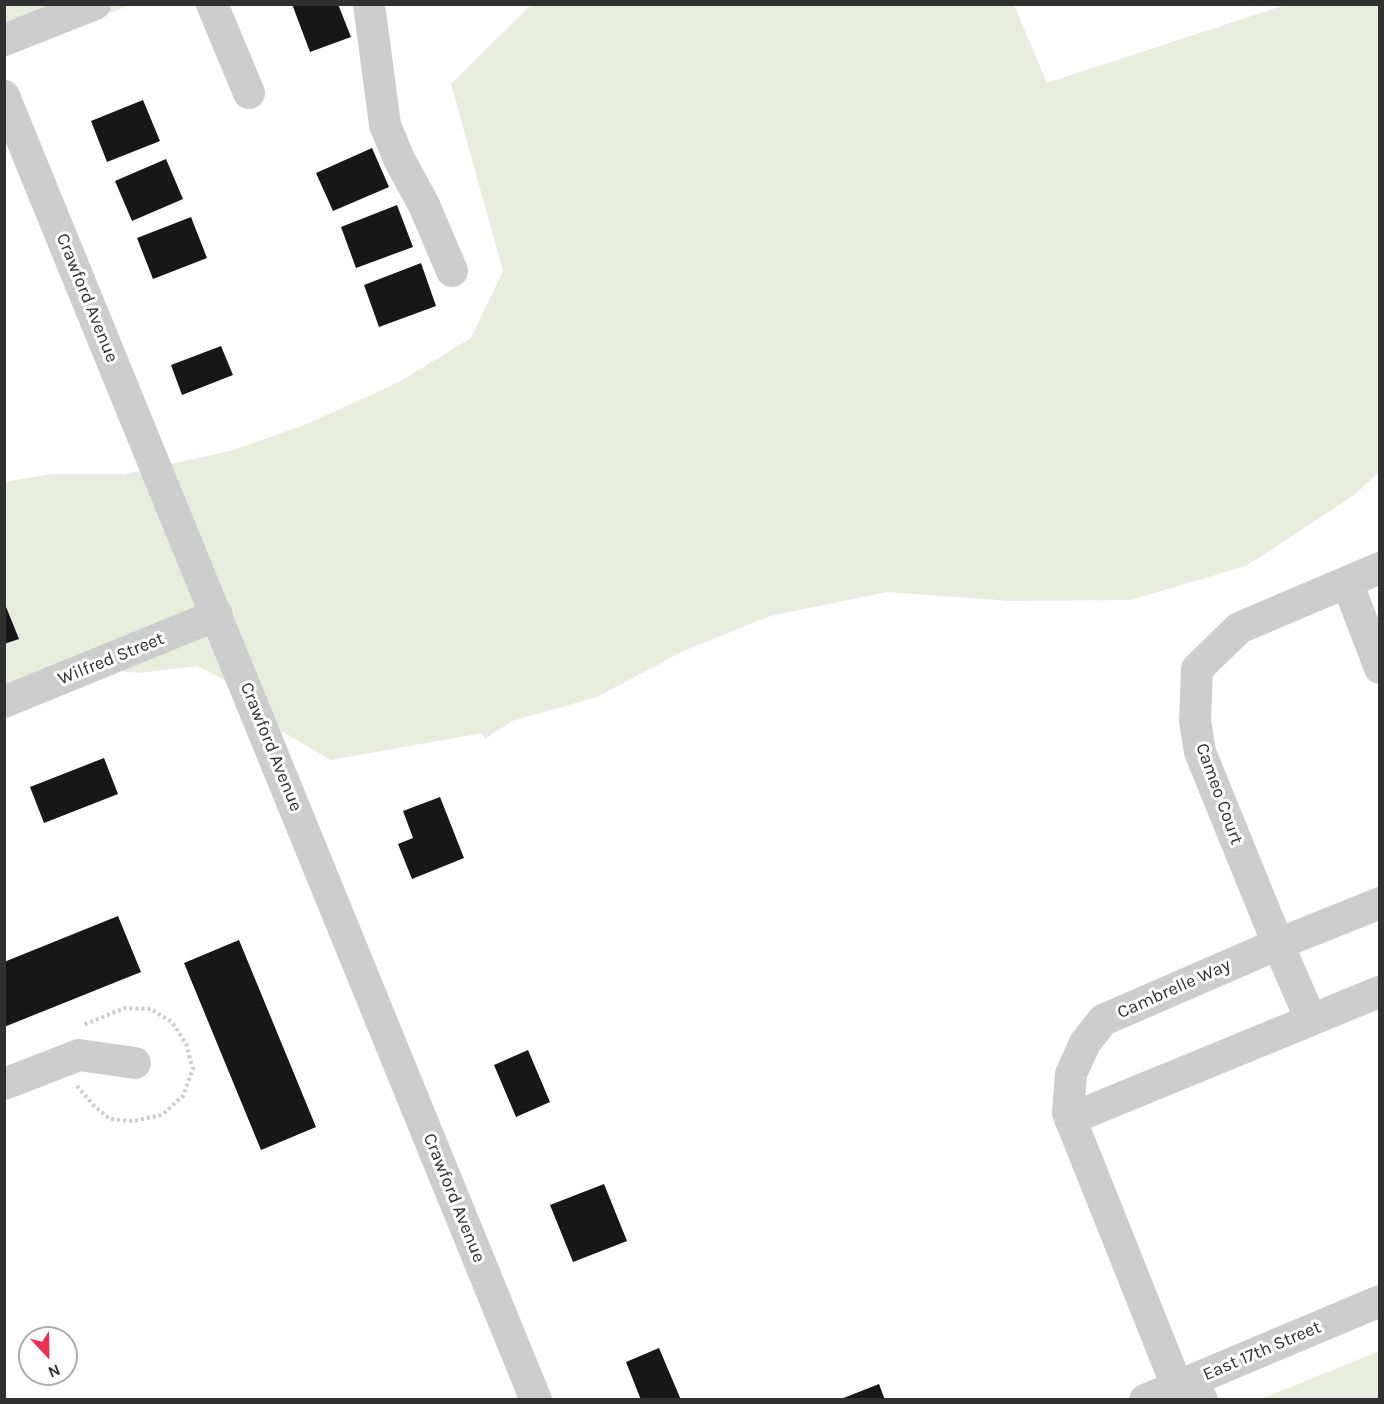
<!DOCTYPE html>
<html>
<head>
<meta charset="utf-8">
<style>
  body { margin:0 }
  #map { position:relative; width:1384px; height:1404px; overflow:hidden; background:#fff; font-family:Karla,sans-serif }
  canvas { display:block }
  .frame { position:absolute; inset:0; border:6px solid #303030; pointer-events:none }
  .north { position:absolute; left:18px; top:1326px; width:60px; height:60px; box-sizing:border-box; background:#fff; border:2px solid #acacac; border-radius:50%; rotate:158deg; font-size:16px; font-weight:700; line-height:24px; text-align:center; color:#303030 }
  .north::after { content:''; display:block; margin:auto; width:21px; height:27px; background:#ea3055; clip-path:polygon(50% 0,100% 100%,50% 72%,0 100%) }
</style>
</head>
<body>
<div id="map">
<canvas width="1384" height="1404"></canvas>
<div class="frame"></div>
<div class="north">N</div>
</div>
<script>
const context = document.querySelector('canvas').getContext('2d');
context.lineJoin = 'round';
function fillPath(path, color) {
  context.fillStyle = color;
  context.fill(path, 'evenodd');
}
function shape(rows) {
  const path = new Path2D();
  for (const r of rows) {
    path.moveTo(r[0], r[1]);
    for (let i = 2; i < r.length; i += 2) path.lineTo(r[i], r[i + 1]);
  }
  return path;
}
function stroke(path, color, width, dash) {
  context.strokeStyle = color;
  context.lineWidth = width;
  context.lineCap = dash ? 'butt' : 'round';
  context.setLineDash(dash || []);
  context.stroke(path);
}
function drawText(font, color, halo, rows, align = 'center') {
  context.font = font + ' Karla,sans-serif';
  context.lineWidth = 6;
  context.setLineDash([]);
  context.textBaseline = 'middle';
  context.strokeStyle = halo;
  context.fillStyle = color;
  for (const [text, x, y, turn = 0] of rows) {
    context.save();
    context.translate(x, y);
    context.rotate((+turn || 0) * Math.PI / 180);
    context.textAlign = isNaN(turn) ? turn : align;
    if (halo) context.strokeText(text, 0, 0);
    context.fillText(text, 0, 0);
    context.restore();
  }
}
const green = shape([
  [5,5,130,5,5,55],
  [531,5,1014,5,1047,83,1285,5,1379,5,1379,472,1353,496,1246,566,1130,600,1010,601,887,592,770,616,681,652,597,697,512,721,485,739,482,733,331,760,269,724,241,688,197,666,139,673,94,668,5,707,5,482,51,474,125,474,234,450,307,424,399,382,471,338,503,271,451,84],
  [1379,1351,1379,1399,1261,1399,1365,1357]
]);
const building = shape([
  [292,4,338,4,351,37,310,52],
  [143,100,160,141,107,162,91,121],
  [372,148,389,187,333,211,316,173],
  [166,159,183,199,132,221,115,181],
  [397,205,413,247,356,268,341,227],
  [191,217,207,258,153,279,137,238],
  [421,263,436,306,379,327,364,285],
  [221,346,233,375,182,395,171,365],
  [4,602,19,639,4,644],
  [104,758,118,794,44,823,30,787],
  [440,797,464,858,412,879,398,844,413,838,403,811],
  [118,916,141,972,4,1027,4,962],
  [239,940,316,1127,261,1150,184,963],
  [528,1050,550,1102,516,1117,494,1065],
  [604,1184,627,1241,573,1262,550,1205],
  [659,1348,681,1400,641,1400,626,1362],
  [879,1384,885,1400,841,1400,841,1399]
]);
const path = shape([
  [77,1086,94,1106,110,1119,133,1121,162,1115,183,1096,193,1069,186,1044,172,1022,151,1009,125,1008,83,1025]
]);
const minor = shape([
  [212,4,249,93],
  [369,4,385,125,399,159,424,205,452,271],
  [4,40,95,4],
  [4,96,536,1400],
  [1347,582,1380,668],
  [4,702,217,615],
  [1311,1020,1379,992],
  [4,1084,79,1055,135,1063],
  [1070,1119,1311,1020,1278,944,1200,752,1195,721,1197,669,1239,628,1380,568],
  [1145,1400,1380,1301],
  [1202,1400,1196,1391,1177,1386,1068,1113,1071,1074,1085,1043,1103,1020,1278,944,1380,903]
]);
const streetNames = [
  ["Crawford Avenue",87,298,68],
  ["Wilfred Street",111,659,-22],
  ["Crawford Avenue",271,747,68],
  ["Cameo Court",1219,794,70],
  ["Cambrelle Way",1174,989,-24],
  ["Crawford Avenue",454,1198,68],
  ["East 17th Street",1262,1351,-23]
];
fillPath(green, '#e8edde');
fillPath(building, '#171717');
stroke(path, '#cdcdcd', 4, [3, 3]);
stroke(minor, '#cdcdcd', 32);
drawText('18px', '#303030', '#fff', streetNames);
</script>
</body>
</html>
